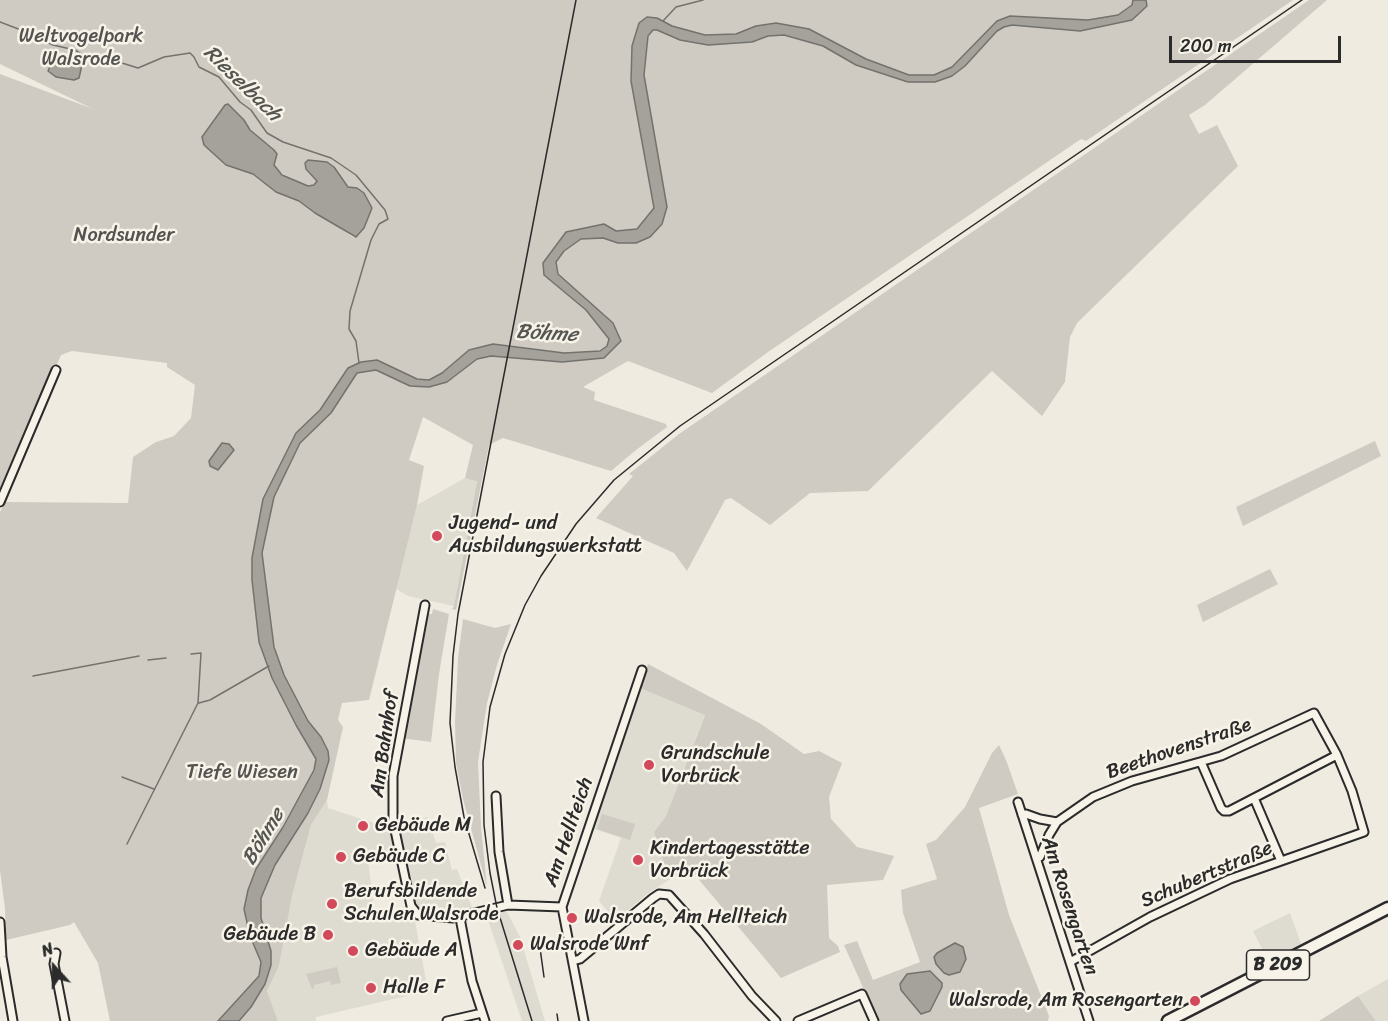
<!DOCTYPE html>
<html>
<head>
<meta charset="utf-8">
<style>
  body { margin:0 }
  #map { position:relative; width:1388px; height:1021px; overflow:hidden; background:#efebe0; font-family:Sriracha,sans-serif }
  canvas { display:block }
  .north { position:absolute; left:24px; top:937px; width:60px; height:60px; -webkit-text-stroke:4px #f7f3e8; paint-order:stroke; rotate:339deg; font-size:16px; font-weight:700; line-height:24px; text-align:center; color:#2b2b2b }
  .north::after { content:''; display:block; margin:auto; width:21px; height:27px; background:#2b2b2b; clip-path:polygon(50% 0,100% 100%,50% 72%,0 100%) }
  .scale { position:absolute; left:1169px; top:36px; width:172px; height:27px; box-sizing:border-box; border:3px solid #2b2b2b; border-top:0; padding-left:8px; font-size:18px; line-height:21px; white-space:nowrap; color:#2b2b2b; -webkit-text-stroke:4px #f7f3e8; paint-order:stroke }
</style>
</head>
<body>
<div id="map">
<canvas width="1388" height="1021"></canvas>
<div class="north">N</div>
<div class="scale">200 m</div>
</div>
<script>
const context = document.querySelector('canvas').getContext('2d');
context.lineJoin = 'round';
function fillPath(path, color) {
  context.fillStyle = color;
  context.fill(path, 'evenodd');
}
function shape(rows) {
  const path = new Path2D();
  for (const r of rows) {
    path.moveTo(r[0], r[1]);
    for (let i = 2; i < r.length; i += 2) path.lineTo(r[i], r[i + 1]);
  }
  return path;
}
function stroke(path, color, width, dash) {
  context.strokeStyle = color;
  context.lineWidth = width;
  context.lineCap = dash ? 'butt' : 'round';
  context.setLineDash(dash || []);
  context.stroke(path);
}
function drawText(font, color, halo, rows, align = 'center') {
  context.font = font + ' Sriracha,sans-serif';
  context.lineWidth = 5;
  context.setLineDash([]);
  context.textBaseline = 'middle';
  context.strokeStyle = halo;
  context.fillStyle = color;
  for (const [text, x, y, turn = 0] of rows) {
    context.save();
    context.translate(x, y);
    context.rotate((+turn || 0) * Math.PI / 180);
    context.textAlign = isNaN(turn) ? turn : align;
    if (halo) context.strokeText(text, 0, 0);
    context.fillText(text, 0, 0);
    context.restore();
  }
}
const built = shape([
  [465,478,477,480,454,606,408,596,396,589,417,505],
  [640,688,705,714,666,816,654,832,669,880,647,894,616,921,599,901,621,838,591,828],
  [327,800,328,808,383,826,398,828,398,825,428,817,436,843,445,842,452,870,457,869,473,910,454,915,415,908,403,852,368,859,375,918,410,912,416,914,414,916,428,991,316,1017,316,1021,278,1021,267,991,279,966,292,896,311,825],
  [505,908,520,937,545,1021,522,1021,486,914],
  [1290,913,1301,944,1268,960,1253,931],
  [1388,979,1388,1021,1376,1021,1358,996]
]);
const green = shape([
  [0,0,1133,0,1132,5,1118,15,1088,20,1010,16,997,21,952,67,934,75,909,75,866,59,809,29,756,26,736,34,705,35,672,26,657,18,639,23,654,208,637,229,616,231,604,224,543,263,555,285,586,310,609,339,607,346,600,351,564,353,506,345,469,350,442,373,429,380,417,379,377,360,348,367,321,410,296,433,263,499,252,558,252,580,259,642,316,758,314,770,303,792,256,869,250,936,261,962,259,976,218,1021,110,1021,98,963,74,922,70,925,6,940,5,909,0,870,0,512,5,502,128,503,133,457,156,442,174,436,191,418,195,385,167,367,167,363,72,351,61,355,0,496,0,74,93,109,0,64],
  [218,116,244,120,250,130,274,150,277,154,274,165,276,169,290,179,308,186,314,185,317,181,306,169,308,160,327,162,334,167,349,187,357,188,364,228,356,237,353,237,299,201,276,192,253,174,226,165,202,137],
  [1146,0,1293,0,1086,141,1081,139,768,352,712,393,628,361,583,387,595,392,594,400,666,424,667,427,636,450,611,471,503,438,489,445,456,610,452,609,454,606,477,481,465,478,473,445,423,417,409,460,424,466,417,505,369,700,342,703,338,720,343,727,327,800,311,825,292,896,279,966,267,991,278,1021,239,1021,251,1007,271,951,260,918,261,898,275,865,308,813,320,789,321,737,308,721,284,675,274,647,262,553,274,497,300,443,357,373,376,370,410,386,447,382,477,359,491,356,562,362,603,358,620,341,618,332,557,274,556,262,564,251,581,239,603,238,618,243,662,224,667,207,644,75,648,36,653,30,657,30,680,40,752,42,768,36,784,35,823,46,856,65,935,82,952,76,965,66,997,31,1004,27,1012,25,1080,31,1132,20,1147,6],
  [1309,0,1327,0,1205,105,1189,115,1199,134,1217,125,1238,166,1077,323,1070,337,1065,382,1042,416,992,371,868,491,810,493,770,525,731,498,725,500,687,571,674,553,596,518,633,476,629,474,679,434],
  [1375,441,1381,456,1243,526,1236,507],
  [1270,569,1278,584,1203,622,1197,605],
  [433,609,449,614,439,674,431,742,401,738,427,614,432,614],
  [463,619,495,628,511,624,497,665,487,703,478,762,481,827,487,887,463,799,456,763,455,722,458,658],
  [648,664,761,724,804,754,819,751,842,763,829,797,831,819,857,847,894,856,883,880,827,885,829,938,838,946,840,952,781,978,690,869,669,880,654,832,666,816,705,715,640,688],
  [999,745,1006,760,1018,794,979,808,1009,915,1049,1016,1048,1021,878,1021,844,945,857,941,873,980,920,962,903,913,901,890,937,879,926,844,936,840,965,807,992,753],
  [602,814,635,824,630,840,597,829],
  [337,967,341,983,331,985,330,981,314,985,314,988,312,989,306,974],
  [1358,996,1376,1021,1319,1021]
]);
const water = shape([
  [1133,0,1146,0,1147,6,1132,20,1080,31,1012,25,1004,27,997,31,965,66,952,76,935,82,908,82,856,65,823,46,784,35,768,36,752,42,708,45,680,40,657,30,653,30,648,36,644,75,667,207,662,224,650,237,636,243,618,243,603,238,581,239,564,251,556,262,558,274,613,323,621,341,604,358,562,362,491,356,477,359,447,382,429,387,410,386,376,370,357,373,331,413,300,443,274,497,262,553,274,647,284,675,308,721,321,737,328,751,329,760,320,789,308,813,275,865,261,898,261,918,271,951,271,965,265,984,251,1007,239,1021,218,1021,259,976,261,962,250,936,244,909,248,890,256,869,283,827,314,770,316,759,296,725,272,678,259,642,252,580,252,558,263,499,296,433,320,410,348,368,361,362,377,360,417,379,429,380,442,373,469,350,493,344,564,353,600,351,607,346,609,339,586,310,544,275,543,263,566,232,604,224,616,231,637,229,654,208,631,81,632,46,639,23,647,17,657,18,672,26,705,35,736,34,756,26,776,23,809,29,866,59,909,75,934,75,952,67,997,21,1010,16,1088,20,1118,15,1132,5,1133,0],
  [61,57,74,65,79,63,82,65,79,78,74,80,56,77,48,71,51,64,61,57],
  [228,104,244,120,250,130,274,150,277,154,274,165,282,175,308,186,314,185,317,181,306,169,305,163,308,160,327,162,334,167,348,187,357,188,364,193,372,208,364,228,356,237,315,213,299,201,276,192,253,174,226,165,204,145,202,137,225,105,228,104],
  [222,443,229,444,234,450,218,470,210,466,209,461,222,443],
  [955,943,963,947,966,959,960,972,949,975,944,973,936,964,934,957,937,953,955,943],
  [930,971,942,983,942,987,930,1011,921,1014,901,990,900,984,907,974,930,971]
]);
const stream = shape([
  [663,21,676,7,703,0],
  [0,22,21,30,53,45,75,50,89,59,122,63,138,68,164,57,190,53,194,57,199,67,219,77,240,102,251,110,267,133,283,142,331,158,356,175,385,210,388,219,379,224,371,240,350,311,349,329,356,341,359,363],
  [148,660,166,658],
  [33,676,139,656],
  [199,703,210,700,269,666],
  [122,777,154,789],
  [127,844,198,703,201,653,191,654]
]);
const street = shape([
  [0,502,56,370],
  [425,605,393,776,393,821,411,906,418,915,453,918,508,905,562,907],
  [1201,762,1221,808,1224,811,1229,811,1337,755],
  [496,796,499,852,508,905],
  [1254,798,1281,861],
  [1018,802,1089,1021],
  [1022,815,1026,814,1040,819,1057,822],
  [1036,858,1040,857,1049,835,1057,822,1093,797,1132,781,1221,756,1314,713,1337,755,1352,791,1364,832,1230,879,1150,917,1070,962],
  [460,918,472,981,485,1021],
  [0,922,2,957,13,1021],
  [56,953,54,964,65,1021],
  [573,961,580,959,653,898,659,894,669,895,704,934,752,996,776,1021],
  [447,1021,482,1013],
  [584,1021,562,907,642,670],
  [798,1021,862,994,874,1021]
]);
const primary = shape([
  [1168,1021,1388,908]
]);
const rail = shape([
  [485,888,464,817,455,767,450,723,453,656,458,614,576,0],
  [540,948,544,977],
  [557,1014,558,1021],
  [532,1021,497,908,490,873,484,825,483,762,490,707,505,654,525,605,541,576,576,524,614,480,680,426,1302,0]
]);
const markers = [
  [437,536,6,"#d1495b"],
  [649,765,6,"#d1495b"],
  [363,826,6,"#d1495b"],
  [341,857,6,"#d1495b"],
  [638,860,6,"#d1495b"],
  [332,904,6,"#d1495b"],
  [572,918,6,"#d1495b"],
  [328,935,6,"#d1495b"],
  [518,945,6,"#d1495b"],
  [353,951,6,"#d1495b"],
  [371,988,6,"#d1495b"],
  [1195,1001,6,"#d1495b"]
];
const shields = [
  [1278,965,63]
];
const shieldNames = [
  ["B 209",1278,965]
];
const parkNames = [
  ["Weltvogelpark",81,37],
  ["Walsrode",81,60],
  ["Nordsunder",124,236],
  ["Tiefe Wiesen",242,773]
];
const poiNames = [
  ["Jugend- und",449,524],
  ["Ausbildungswerkstatt",449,547],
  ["Grundschule",661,754],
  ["Vorbrück",661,777],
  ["Gebäude M",375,826],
  ["Kindertagesstätte",650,849],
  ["Vorbrück",650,872],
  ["Gebäude C",353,857],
  ["Berufsbildende",344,892],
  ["Schulen Walsrode",344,915],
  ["Walsrode, Am Hellteich",584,918],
  ["Gebäude B",316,935,"right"],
  ["Walsrode Wnf",530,945],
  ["Gebäude A",365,951],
  ["Halle F",383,988],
  ["Walsrode, Am Rosengarten",1183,1001,"right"]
];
const streetNames = [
  ["Am Bahnhof",385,744,-82],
  ["Beethovenstraße",1179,749,-19],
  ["Am Hellteich",569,832,-71],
  ["Schubertstraße",1207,875,-23],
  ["Am Rosengarten",1069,906,72]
];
const waterNames = [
  ["Rieselbach",242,84,44],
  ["Böhme",547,334,3],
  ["Böhme",264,837,-59]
];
fillPath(built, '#dedbd1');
fillPath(green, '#cfcbc2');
fillPath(water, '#a4a29a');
stroke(water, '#74726e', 1.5);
stroke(stream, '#74726e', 1.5);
stroke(street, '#2b2b2b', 11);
stroke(primary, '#2b2b2b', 15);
stroke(street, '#f7f3e8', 7);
stroke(primary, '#f7f3e8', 10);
stroke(rail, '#2b2b2b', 1.5);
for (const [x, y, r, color] of markers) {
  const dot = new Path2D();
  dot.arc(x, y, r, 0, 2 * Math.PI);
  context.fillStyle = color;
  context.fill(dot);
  stroke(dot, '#f7f3e8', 2);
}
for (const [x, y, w] of shields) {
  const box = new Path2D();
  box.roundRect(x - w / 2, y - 15, w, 30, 4.5);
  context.fillStyle = '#f7f3e8';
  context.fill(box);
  stroke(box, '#2b2b2b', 1.5);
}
drawText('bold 18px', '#2b2b2b', null, shieldNames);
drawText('20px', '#545351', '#f7f3e8', parkNames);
drawText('20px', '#2b2b2b', '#f7f3e8', poiNames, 'left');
drawText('20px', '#2b2b2b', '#f7f3e8', streetNames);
drawText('italic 21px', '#555552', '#f7f3e8', waterNames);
</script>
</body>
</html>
